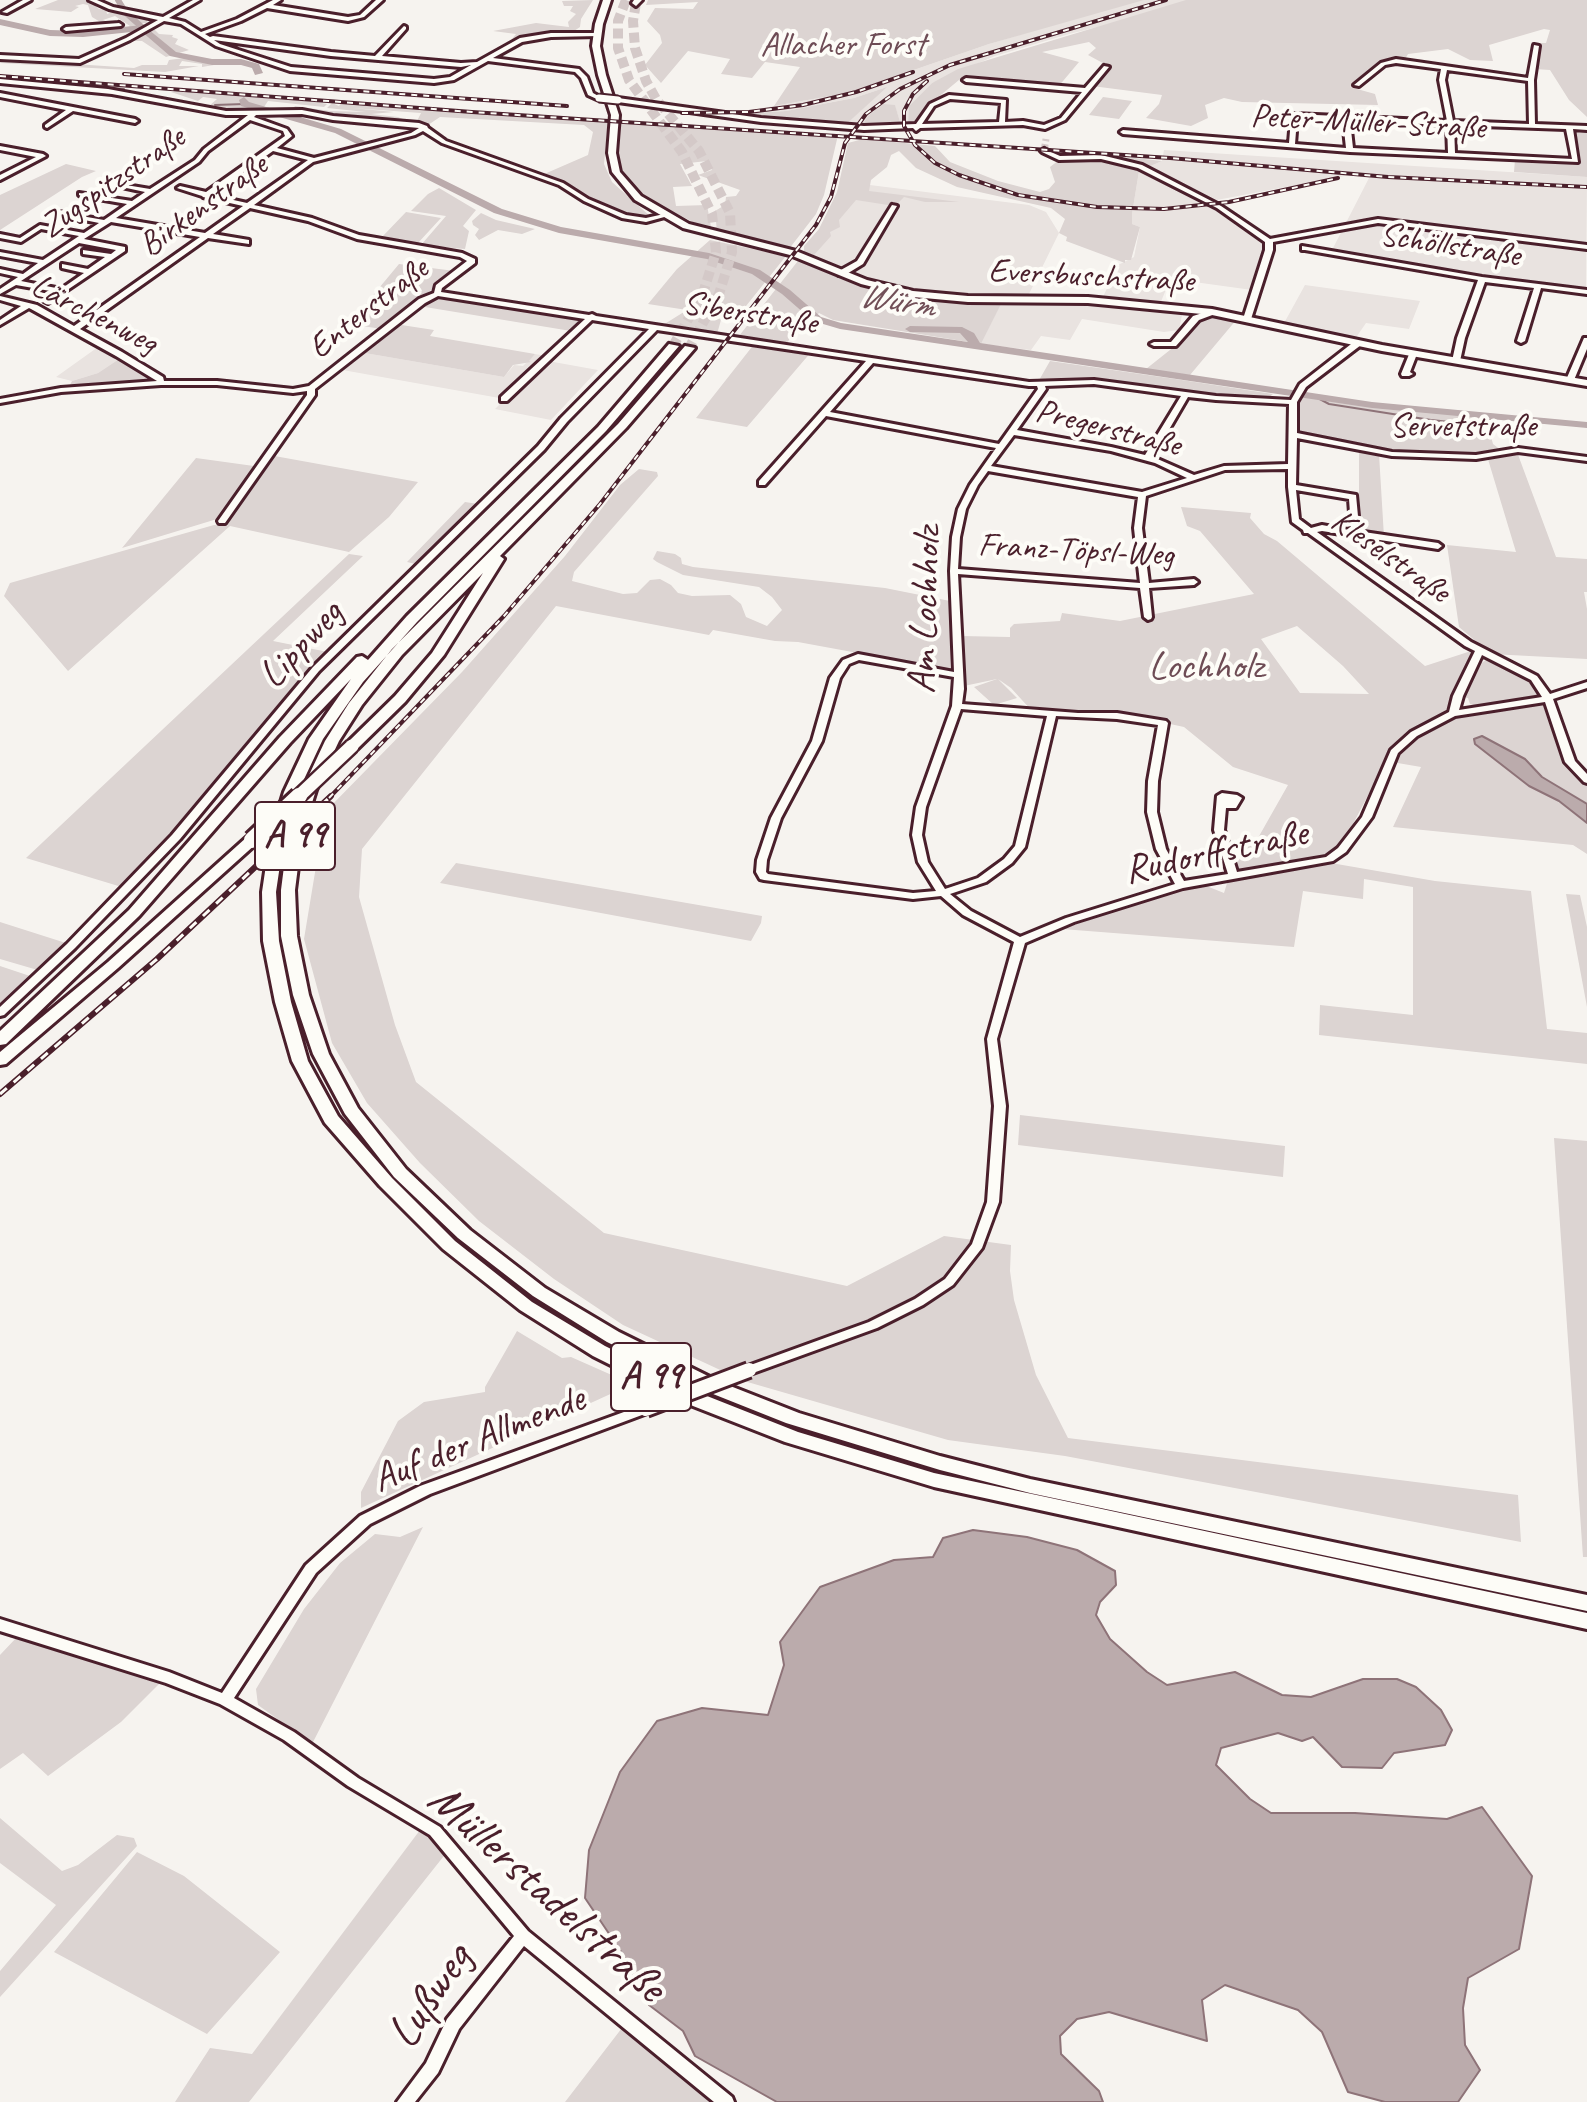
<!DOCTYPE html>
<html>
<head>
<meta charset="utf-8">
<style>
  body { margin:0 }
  canvas { display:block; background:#f6f3ef }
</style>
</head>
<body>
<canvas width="1587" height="2102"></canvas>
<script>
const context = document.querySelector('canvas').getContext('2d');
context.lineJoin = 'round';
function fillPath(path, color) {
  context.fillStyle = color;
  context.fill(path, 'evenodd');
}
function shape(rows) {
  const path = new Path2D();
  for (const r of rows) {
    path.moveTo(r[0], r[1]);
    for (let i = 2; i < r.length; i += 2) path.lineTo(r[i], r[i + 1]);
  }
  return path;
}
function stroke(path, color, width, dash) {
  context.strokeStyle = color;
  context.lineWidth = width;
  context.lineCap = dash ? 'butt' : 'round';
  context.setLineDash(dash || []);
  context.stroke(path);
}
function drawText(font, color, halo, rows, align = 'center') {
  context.font = font + ' Caveat,sans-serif';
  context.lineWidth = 8;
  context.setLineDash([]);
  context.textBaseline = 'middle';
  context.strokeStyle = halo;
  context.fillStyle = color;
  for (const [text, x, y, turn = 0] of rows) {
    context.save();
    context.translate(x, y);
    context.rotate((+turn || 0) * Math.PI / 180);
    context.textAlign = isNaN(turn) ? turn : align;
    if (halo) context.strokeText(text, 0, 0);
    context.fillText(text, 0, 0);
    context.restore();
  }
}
const built = shape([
  [1136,0,1209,0,1069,34,995,56,932,83,909,106,910,133,903,132,895,106,859,129,842,128,884,88,854,98,786,111,698,116,679,112,746,111,847,93,989,44],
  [1164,150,1587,177,1586,291,1483,278,1331,252,1369,178,1350,175,1206,202,1267,243,1252,290,1187,281,1184,289,1167,287,1160,304,1102,299,1118,265,1134,257,1140,227,1132,224,1132,214,1139,171,1162,161],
  [862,184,1029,205,1046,212,1059,233,1028,296,1183,310,1179,330,1164,332,1082,319,1070,340,1041,336,1031,350,981,344,1001,303,908,295,869,286,801,257],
  [1305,285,1420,301,1409,329,1366,323,1355,339,1283,325],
  [98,347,119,359,98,373,72,381,56,377],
  [359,352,504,377,514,365,523,366,535,354,546,356,548,361,598,370,551,420,495,409,505,399,337,369]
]);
const green = shape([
  [58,0,88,0,99,9,106,9,107,14,115,11,147,17,147,22,151,23,140,23,134,31,128,31,126,28,130,26,115,16,103,20,113,24,102,23,92,17,88,5,83,4,75,6,79,7,71,12,35,9],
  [593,0,581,19,580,27,574,31,550,30,512,39,516,34,493,31,536,23,569,27,568,22,576,14,570,11,573,6,564,6,562,1],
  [648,0,1144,0,989,44,847,93,774,106,800,67,765,62,752,78,721,74,730,59,688,51,661,83,645,65,662,43,660,35,647,21,655,8,693,9,698,2,646,5],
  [1186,0,1587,0,1587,117,1569,100,1550,70,1535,69,1540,43,1546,43,1550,30,1544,29,1489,45,1493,61,1470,60,1448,49,1408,54,1404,61,1386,61,1350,87,1375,94,1378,105,1242,102,1224,98,1205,105,1208,118,1191,126,1146,118,1159,104,1162,95,1092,86,1112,68,1088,55,1096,48,1089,42,1042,52,1079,62,1058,87,965,75,930,104,913,126,908,126,909,106,932,83,958,69],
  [153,28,159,34,173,35,172,37,178,39,175,44,189,50,166,57,142,41,130,41],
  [192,57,195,58,193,60,214,65,202,67,202,64,182,61,179,66,199,66,165,72,0,63,0,59,134,68,142,65,167,65,169,60],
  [887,87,842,128,724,115,786,111,854,98],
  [178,91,317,102,327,104,324,107,268,101,264,107,286,109,248,113,209,106,217,99,203,97,198,101,171,92],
  [1103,97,1132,101,1119,119,1089,115],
  [332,103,339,106,341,103,608,122,604,164,612,182,651,217,629,216,542,175,588,155,593,132,584,125,440,117,428,125,416,123,421,113,352,108,394,112,371,114,398,117,409,122,291,111,295,106,330,111,366,112,327,108],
  [883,104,895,105,903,132,859,129,869,115],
  [620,122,838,135,824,195,816,214,789,249,717,232,715,211,725,205,726,197,736,196,740,190,698,175,712,170,707,161,680,164,692,186,673,187,676,206,707,205,711,227,708,230,668,209,662,211,643,198,629,184,618,165],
  [1574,129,1587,130,1587,177,1514,172,1515,159,1579,161],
  [863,139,935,146,950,162,998,181,1040,192,1049,189,1055,182,1050,167,1059,160,1135,158,1162,161,1139,171,1132,214,1132,224,1140,227,1131,260,1125,260,1125,263,1066,241,1067,237,1059,233,1065,219,1051,208,957,187,916,168,899,151,891,155,887,167,871,180,869,191,959,202,925,202,904,197,897,204,888,205,856,200,839,220,840,227,830,232,831,236,814,255,817,258,804,254,804,246,819,229,837,192,848,143],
  [66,164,96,171,82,177,0,230,0,195],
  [439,188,476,210,463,226,469,231,465,249,421,245,446,216,411,211,428,194],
  [406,212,441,218,418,243,382,237],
  [481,213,496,220,535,229,522,234,498,230,479,240,475,235,479,229,473,225,472,221],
  [710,240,786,256,738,316,723,313,717,334,663,325,687,310,648,304,677,269],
  [801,257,869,286,908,295,1002,302,981,344,833,320,819,313,786,343,739,336],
  [399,264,455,271,382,329,349,324],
  [446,297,586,318,571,331,419,306,432,298],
  [1213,314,1237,319,1190,375,1146,369,1175,346,1197,318],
  [395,324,434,330,430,336,535,354,529,361,531,362,513,365,504,377,359,352],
  [755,343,812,351,747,427,696,418],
  [119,359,153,380,69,387,72,381,98,373],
  [1050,361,1175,379,1273,394,1267,399,1187,393,1093,380,1038,382],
  [1301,394,1486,418,1493,444,1502,451,1472,455,1388,453,1293,434,1296,400],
  [1359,451,1379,454,1384,537,1359,533],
  [1517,452,1556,557,1587,559,1587,592,1584,592,1587,609,1587,659,1491,654,1459,627,1447,545,1516,552,1487,456],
  [269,455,418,482,389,517,349,552,230,526,68,671,4,596,10,583,214,525,228,526,217,519,122,548,196,458,261,467],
  [639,469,657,472,658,476,574,572,572,581,623,594,637,593,650,580,660,579,671,585,678,593,692,596,730,595,741,604,746,617,767,626,782,610,772,597,759,587,683,575,657,562,653,559,657,551,675,554,681,558,682,564,693,567,885,588,950,601,950,670,798,642,775,641,713,630,709,635,556,606,362,849,359,897,395,1025,416,1082,604,1233,847,1286,944,1236,1011,1245,1010,1271,1014,1300,1036,1375,1068,1438,1518,1495,1521,1542,1065,1456,948,1440,744,1381,623,1325,554,1279,479,1221,420,1163,367,1103,332,1043,304,939,325,812,462,672,565,556,620,485],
  [465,502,478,504,420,565,407,562],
  [1181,507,1251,513,1250,518,1264,534,1277,541,1425,666,1471,651,1476,655,1451,706,1431,722,1435,725,1456,715,1546,701,1564,757,1571,770,1587,783,1587,854,1573,845,1393,827,1421,767,1386,761,1344,841,1330,856,1239,872,1232,848,1254,845,1288,785,1233,767,1184,727,1147,719,1032,711,1011,688,998,679,1017,698,994,705,974,687,997,679,964,686,961,636,1010,637,1010,628,1014,624,1060,621,1062,613,1120,621,1254,594,1200,531,1187,526],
  [1297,626,1343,666,1369,694,1300,693,1261,639],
  [349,554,363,556,273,641,328,652,302,677,198,806,125,888,26,858],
  [1489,658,1522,672,1536,683,1545,697,1482,707,1470,704,1468,698,1462,697,1477,666],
  [456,863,762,916,761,923,751,941,440,883],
  [1331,863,1435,881,1531,891,1547,1029,1587,1033,1587,1064,1319,1035,1320,1005,1413,1015,1413,887,1364,879,1363,899,1303,891,1294,947,1062,929,1175,890,1189,879,1224,893,1229,877],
  [1566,894,1580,895,1587,927,1587,1007],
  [0,922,69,944,41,971,0,959],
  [0,966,33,977,0,1008],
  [1020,1115,1285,1146,1283,1177,1018,1145],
  [1554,1138,1587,1141,1587,1557,1583,1557],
  [517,1331,562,1358,571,1357,623,1380,617,1391,361,1508,361,1492,398,1421,424,1402,485,1392,485,1387],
  [423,1527,312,1744,258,1705,256,1689,304,1609,340,1563,375,1534,400,1537],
  [17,1637,61,1651,163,1680,121,1722,48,1776,23,1753,0,1769,0,1655],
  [0,1818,62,1871,78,1865,117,1835,134,1838,137,1846,0,1997,0,1971,56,1905,0,1863],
  [423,1826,447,1852,249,2102,175,2102,210,2048,252,2054],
  [137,1852,184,1876,280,1952,207,2034,54,1952],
  [625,2024,717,2102,565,2102]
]);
const water = shape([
  [1482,736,1525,759,1542,777,1587,804,1587,823,1559,801,1529,786,1475,744,1474,739,1482,736],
  [973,1530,1027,1537,1077,1550,1115,1571,1116,1585,1100,1602,1096,1615,1110,1639,1147,1672,1167,1685,1235,1672,1282,1695,1311,1697,1363,1679,1397,1679,1416,1687,1441,1710,1452,1730,1445,1745,1394,1753,1382,1768,1342,1767,1313,1737,1302,1741,1278,1733,1221,1748,1216,1765,1250,1799,1271,1813,1355,1813,1447,1819,1482,1807,1532,1876,1519,1949,1468,1978,1463,2008,1465,2045,1480,2070,1458,2102,1385,2102,1348,2092,1322,2032,1298,2010,1225,1985,1202,2000,1207,2041,1109,2012,1077,2019,1060,2036,1061,2054,1099,2091,1103,2102,777,2102,695,2056,683,2031,649,2005,620,1950,585,1898,589,1850,620,1772,657,1721,702,1708,768,1715,784,1665,780,1642,820,1587,894,1560,933,1557,943,1538,973,1530]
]);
const stream = shape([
  [4,79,124,89],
  [215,105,244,104],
  [1316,397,1329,404,1431,420,1479,425,1494,418],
  [1431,420,1443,428,1458,422]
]);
const canal = shape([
  [118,0,126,13,143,28]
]);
const river = shape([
  [0,19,50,30,83,31,143,25,176,52,212,59,241,59,259,64,263,73,255,75,252,68,241,65,212,65,170,56,141,31,83,37,50,36,0,25,0,19],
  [244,97,249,102,341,129,502,209,561,227,709,253,760,270,790,290,821,317,841,323,968,342,960,333,910,332,905,329,910,326,962,327,974,333,980,343,1372,402,1587,422,1587,428,1372,408,840,329,813,321,782,294,752,274,707,259,559,233,494,213,335,133,241,106,239,100,244,97]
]);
const minorTunnel = shape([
  [1044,151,1046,139]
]);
const highwayTunnel = shape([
  [626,0,618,21,618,48,629,80,682,152,712,214,716,252,703,293,673,346],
  [636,3,633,21,635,48,646,81,656,99,699,151,730,213,732,252,719,294,689,348]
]);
const minor = shape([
  [23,0,31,0,7,13,2,12,23,0],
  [89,0,97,0,113,7,163,17,193,0,200,0,169,18,185,22,201,32,237,19,273,0,281,0,273,5,348,17,360,15,376,0,383,0,364,17,348,21,267,8,241,21,205,34,210,37,213,36,331,52,375,56,404,26,406,27,406,29,382,56,461,63,477,62,520,38,551,33,597,33,600,35,599,36,551,37,522,42,493,58,579,69,587,77,593,93,602,98,599,100,588,95,581,78,575,72,488,61,454,80,434,83,290,71,216,46,181,24,164,21,130,40,80,63,0,59,0,55,79,59,126,38,158,20,109,9,89,0],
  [214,40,331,56,461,67,471,65,450,77,434,79,291,67,220,44,214,40],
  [119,23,122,25,121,26,66,31,63,29,66,27,119,23],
  [1534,45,1539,46,1534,80,1535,124,1587,126,1587,130,1573,129,1578,162,1350,152,1123,134,1120,132,1123,130,1289,143,1291,119,1264,118,1262,117,1262,115,1294,114,1447,121,1439,80,1441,69,1396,63,1385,65,1359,86,1354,85,1381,63,1396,59,1528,78,1534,45],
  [1447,70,1528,81,1529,124,1453,121,1445,80,1447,70],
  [1297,119,1343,121,1346,148,1295,144,1297,119],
  [1350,121,1447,125,1448,153,1353,148,1350,121],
  [1454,125,1566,129,1572,159,1455,153,1454,125],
  [1104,66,1109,67,1065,120,1045,129,1023,125,920,128,916,131,913,128,864,130,761,122,618,102,615,100,618,98,761,118,864,126,916,124,930,104,949,95,1006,100,1005,122,1023,121,1044,125,1061,118,1082,92,966,82,963,80,966,78,1085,88,1104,66],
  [950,99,1001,103,999,122,922,124,934,106,950,99],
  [0,79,108,89,226,111,302,110,333,116,419,123,427,126,428,128,446,141,563,183,588,199,626,215,646,218,664,214,668,216,646,222,622,218,584,201,559,185,442,143,423,131,415,135,313,162,254,205,312,218,359,235,462,253,475,259,475,263,442,288,441,292,589,315,592,314,596,316,1029,382,1094,380,1216,396,1291,400,1300,384,1355,341,1361,341,1361,345,1306,387,1297,402,1297,433,1392,452,1476,455,1518,448,1587,457,1587,461,1518,452,1476,459,1392,456,1297,438,1296,485,1356,495,1359,527,1357,531,1438,543,1442,546,1438,549,1322,531,1317,532,1471,642,1537,676,1550,694,1587,682,1587,688,1553,699,1575,761,1587,774,1587,783,1584,782,1565,762,1545,702,1455,716,1417,736,1398,753,1372,817,1346,852,1333,861,1183,888,1074,922,1025,943,997,1039,1006,1106,999,1202,982,1248,953,1285,923,1305,877,1328,753,1373,745,1373,743,1370,745,1367,869,1322,915,1299,945,1279,972,1244,987,1202,994,1106,987,1039,1014,942,963,915,941,896,913,899,764,880,760,879,756,872,757,860,771,818,812,741,830,678,843,660,858,654,954,672,950,571,952,537,958,509,970,485,996,448,826,416,765,485,759,485,759,481,866,361,657,330,567,422,544,450,319,671,180,839,75,948,4,1015,0,1016,0,1007,67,944,172,835,313,667,538,446,561,418,649,329,592,320,507,401,501,401,501,397,585,319,438,296,425,303,315,389,315,395,225,523,219,523,218,521,307,395,307,391,293,393,217,385,161,385,61,392,0,403,0,399,61,388,157,381,116,356,31,309,29,308,0,325,0,320,21,306,0,300,0,296,37,305,74,326,200,237,111,222,84,239,125,247,125,251,48,303,44,301,45,299,56,292,16,285,0,294,0,289,18,277,0,273,0,269,23,274,38,263,0,256,0,252,43,260,79,236,41,229,21,242,0,238,0,234,20,238,40,225,84,233,99,223,50,213,53,211,104,220,127,204,81,196,79,195,79,193,132,201,145,192,108,184,108,182,150,189,195,160,204,149,248,115,226,115,112,94,0,83,0,79],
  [302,114,333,120,419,128,411,133,314,158,277,148,292,136,287,129,254,117,256,115,302,114],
  [250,120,283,131,285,136,206,192,180,186,177,188,202,196,203,197,243,206,205,233,116,218,199,162,208,151,250,120],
  [273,151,308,160,247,203,211,195,273,151],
  [250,208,308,221,357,239,460,257,467,261,436,285,434,293,419,299,309,386,293,389,217,381,164,381,163,377,122,352,80,329,208,238,249,244,249,240,213,234,250,208],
  [79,243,116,250,111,254,83,250,83,254,105,257,88,269,62,264,62,268,84,273,61,289,21,281,79,243],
  [873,363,1029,386,1037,386,1038,389,999,444,830,412,873,363],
  [1094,384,1181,396,1145,455,1111,447,1017,430,1046,389,1045,386,1094,384],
  [1188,397,1216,400,1289,404,1288,464,1224,466,1194,475,1153,457,1188,397],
  [1014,435,1111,451,1155,463,1187,478,1142,492,991,466,1014,435],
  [1288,469,1288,487,1292,522,1303,530,1304,533,1308,533,1465,646,1475,651,1453,696,1449,712,1411,732,1391,750,1362,817,1338,848,1326,857,1237,872,1224,830,1226,808,1236,808,1242,798,1237,795,1222,793,1217,796,1214,830,1228,874,1184,881,1166,849,1157,812,1158,781,1168,723,1166,721,1117,713,1078,713,962,704,964,689,958,574,1140,588,1144,617,1148,620,1151,619,1152,617,1149,588,1194,585,1198,582,1194,579,1149,583,1142,528,1146,496,1225,470,1288,469],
  [988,471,1138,497,1134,528,1140,583,958,569,960,537,966,509,978,485,988,471],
  [1296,490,1349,499,1351,527,1349,530,1322,525,1311,528,1299,519,1296,490],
  [1482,655,1531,680,1542,697,1459,710,1463,696,1482,655],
  [859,660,954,677,952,706,916,807,912,835,918,862,936,891,913,893,768,874,766,872,767,860,781,818,822,741,840,678,849,664,859,660],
  [961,709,1047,716,1015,846,1004,859,978,878,945,889,928,862,922,835,926,807,961,709],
  [1056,716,1117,719,1158,725,1148,781,1147,812,1156,849,1175,884,1066,918,1020,937,971,911,950,894,986,882,1012,863,1025,847,1056,716],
  [0,93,135,119,138,121,135,123,73,111,47,128,45,127,45,125,66,110,0,97,0,93],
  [0,146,43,154,46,156,0,180,0,175,36,157,0,150,0,146],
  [1044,149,1060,156,1101,155,1142,165,1221,206,1270,239,1378,219,1587,245,1587,249,1378,223,1273,242,1273,250,1251,319,1247,321,1243,319,1265,250,1265,242,1217,208,1138,168,1101,159,1059,160,1042,152,1041,151,1044,149],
  [892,205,897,206,863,264,845,275,839,275,839,271,857,261,892,205],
  [1302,246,1482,277,1587,290,1587,294,1541,288,1525,341,1521,343,1517,341,1534,288,1485,282,1465,338,1460,361,1456,363,1452,361,1457,338,1478,280,1305,250,1302,250,1302,246],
  [1212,310,1215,310,1215,314,1199,320,1176,346,1154,346,1150,344,1154,342,1171,342,1193,316,1212,310],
  [1584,338,1587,338,1587,349,1574,380,1567,382,1566,380,1584,338],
  [1410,352,1417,354,1410,372,1413,374,1409,376,1402,376,1401,374,1410,352],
  [646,1404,650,1406,652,1409,650,1412,430,1494,370,1524,316,1573,234,1698,294,1732,358,1778,440,1827,528,1931,732,2097,734,2102,714,2102,524,1946,459,2029,438,2073,415,2102,397,2102,426,2063,447,2019,514,1936,430,1835,348,1786,284,1740,220,1704,166,1683,0,1631,0,1619,169,1672,222,1693,306,1565,360,1516,420,1486,646,1404]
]);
const major = shape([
  [603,0,611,0,603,24,600,46,606,75,619,115,616,153,620,172,641,196,689,224,796,251,867,280,913,291,968,296,1088,297,1212,309,1382,345,1587,380,1587,386,1382,351,1212,315,1088,303,968,302,913,297,861,284,790,255,683,228,635,200,612,172,608,153,611,115,598,75,592,46,595,24,603,0]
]);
const highway = shape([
  [634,0,642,0,636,6,632,3,634,0],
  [669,344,679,346,606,431,417,622,363,682,323,739,298,792,284,838,276,892,279,941,291,1002,308,1061,338,1116,392,1178,455,1241,532,1302,605,1346,707,1396,798,1432,934,1473,1587,1613,1587,1629,934,1487,785,1442,693,1406,593,1356,520,1310,443,1249,380,1186,325,1123,292,1061,275,1002,263,941,262,892,270,838,284,792,309,739,351,679,290,743,139,916,6,1044,0,1045,0,1031,129,910,280,737,357,657,362,656,368,660,407,616,598,427,669,344],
  [685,346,695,348,626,428,500,556,504,559,444,655,405,702,357,749,347,749,345,746,347,743,395,696,432,653,483,573,402,655,362,705,339,741,316,790,302,835,295,890,297,936,309,995,329,1054,358,1108,406,1169,470,1230,545,1288,619,1332,720,1382,799,1413,940,1456,1030,1479,1587,1595,1587,1611,1030,1493,940,1470,786,1423,708,1392,607,1342,533,1296,458,1238,394,1177,345,1114,313,1054,293,995,281,936,281,890,288,835,302,790,325,741,349,703,392,649,618,424,685,346],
  [252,836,259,840,257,843,118,968,6,1064,0,1065,0,1052,108,962,247,837,252,836]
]);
const railFar1 = shape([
  [124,74,567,106],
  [0,76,472,112,1170,158,1388,177,1587,187],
  [927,81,913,94,904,111,904,126,915,145,935,163,959,175,1018,195,1097,207,1164,209,1229,202,1338,178],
  [682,113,749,112,803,105,856,92,913,72],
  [329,798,504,616,600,504,816,225,831,197,845,143,866,114,900,89,950,65,1166,0]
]);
const rail = shape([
  [0,1094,157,959,331,796]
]);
const minorBridgeFar1 = shape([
  [599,98,618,100]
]);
const minorBridge = shape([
  [646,1409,749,1370]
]);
const highwayBridgeFar1 = shape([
  [297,798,352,746]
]);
const highwayBridge = shape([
  [252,840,299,796]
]);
const farParknames = [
  ["Allacher Forst",843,46]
];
const farStreetnames = [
  ["Peter-Müller-Straße",1368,123,3],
  ["Zugspitzstraße",113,183,-35],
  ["Birkenstraße",204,206,-36],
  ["Schöllstraße",1450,246,9],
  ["Eversbuschstraße",1091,277,3],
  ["Enterstraße",369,309,-38],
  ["Siberstraße",750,314,9],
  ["Lärchenweg",94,315,27],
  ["Servetstraße",1463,427],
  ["Pregerstraße",1108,429,14],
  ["Franz-Töpsl-Weg",1076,551,3],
  ["Kleselstraße",1390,557,35]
];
const farWaternames = [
  ["Würm",897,302,9]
];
const shields = [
  [295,836,80],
  [651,1377,80]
];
const shieldNames = [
  ["A 99",295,836],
  ["A 99",651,1377]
];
const streetNames = [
  ["Am Lochholz",926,610,-88],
  ["Lippweg",302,645,-47],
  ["Rudorffstraße",1216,853,-12],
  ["Auf der Allmende",479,1440,-22]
];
const parkNames = [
  ["Lochholz",1206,668]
];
const nearStreetnames = [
  ["Müllerstadelstraße",546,1894,42],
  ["Lußweg",431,1997,-56]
];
fillPath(built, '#e9e3e0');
fillPath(green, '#dcd4d2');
fillPath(water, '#bbabac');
stroke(water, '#8e7378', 2);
stroke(stream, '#8e7378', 2);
stroke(canal, '#bbabac', 6);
fillPath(river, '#bbabac');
stroke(minorTunnel, '#d4c9c8', 7, [7, 3]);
stroke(highwayTunnel, '#d4c9c8', 10, [10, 5]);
stroke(minor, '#4a1f2b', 6);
stroke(major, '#4a1f2b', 6);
stroke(highway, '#4a1f2b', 6);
fillPath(minor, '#fdfcf7');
fillPath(major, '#fdfcf7');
fillPath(highway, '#fdfcf7');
stroke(railFar1, '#4a1f2b', 4);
stroke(rail, '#4a1f2b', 6);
stroke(railFar1, '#fdfcf7', 2, [6]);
stroke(rail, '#fdfcf7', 3, [9]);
stroke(minorBridgeFar1, '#4a1f2b', 11, []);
stroke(minorBridge, '#4a1f2b', 20, []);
stroke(highwayBridgeFar1, '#4a1f2b', 18, []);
stroke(highwayBridge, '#4a1f2b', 22, []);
stroke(minorBridgeFar1, '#fdfcf7', 7);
stroke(minorBridge, '#fdfcf7', 14);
stroke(highwayBridgeFar1, '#fdfcf7', 13);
stroke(highwayBridge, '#fdfcf7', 16);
drawText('34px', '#6e4c55', '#fdfcf7', farParknames);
drawText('34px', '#4a1f2b', '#fdfcf7', farStreetnames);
drawText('italic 36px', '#725058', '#fdfcf7', farWaternames);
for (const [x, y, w] of shields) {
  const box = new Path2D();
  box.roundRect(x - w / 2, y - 34, w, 68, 6);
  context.fillStyle = '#fdfcf7';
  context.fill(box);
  stroke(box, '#4a1f2b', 2);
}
drawText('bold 38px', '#4a1f2b', null, shieldNames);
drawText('40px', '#4a1f2b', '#fdfcf7', streetNames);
drawText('40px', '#6e4c55', '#fdfcf7', parkNames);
drawText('48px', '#4a1f2b', '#fdfcf7', nearStreetnames);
</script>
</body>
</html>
